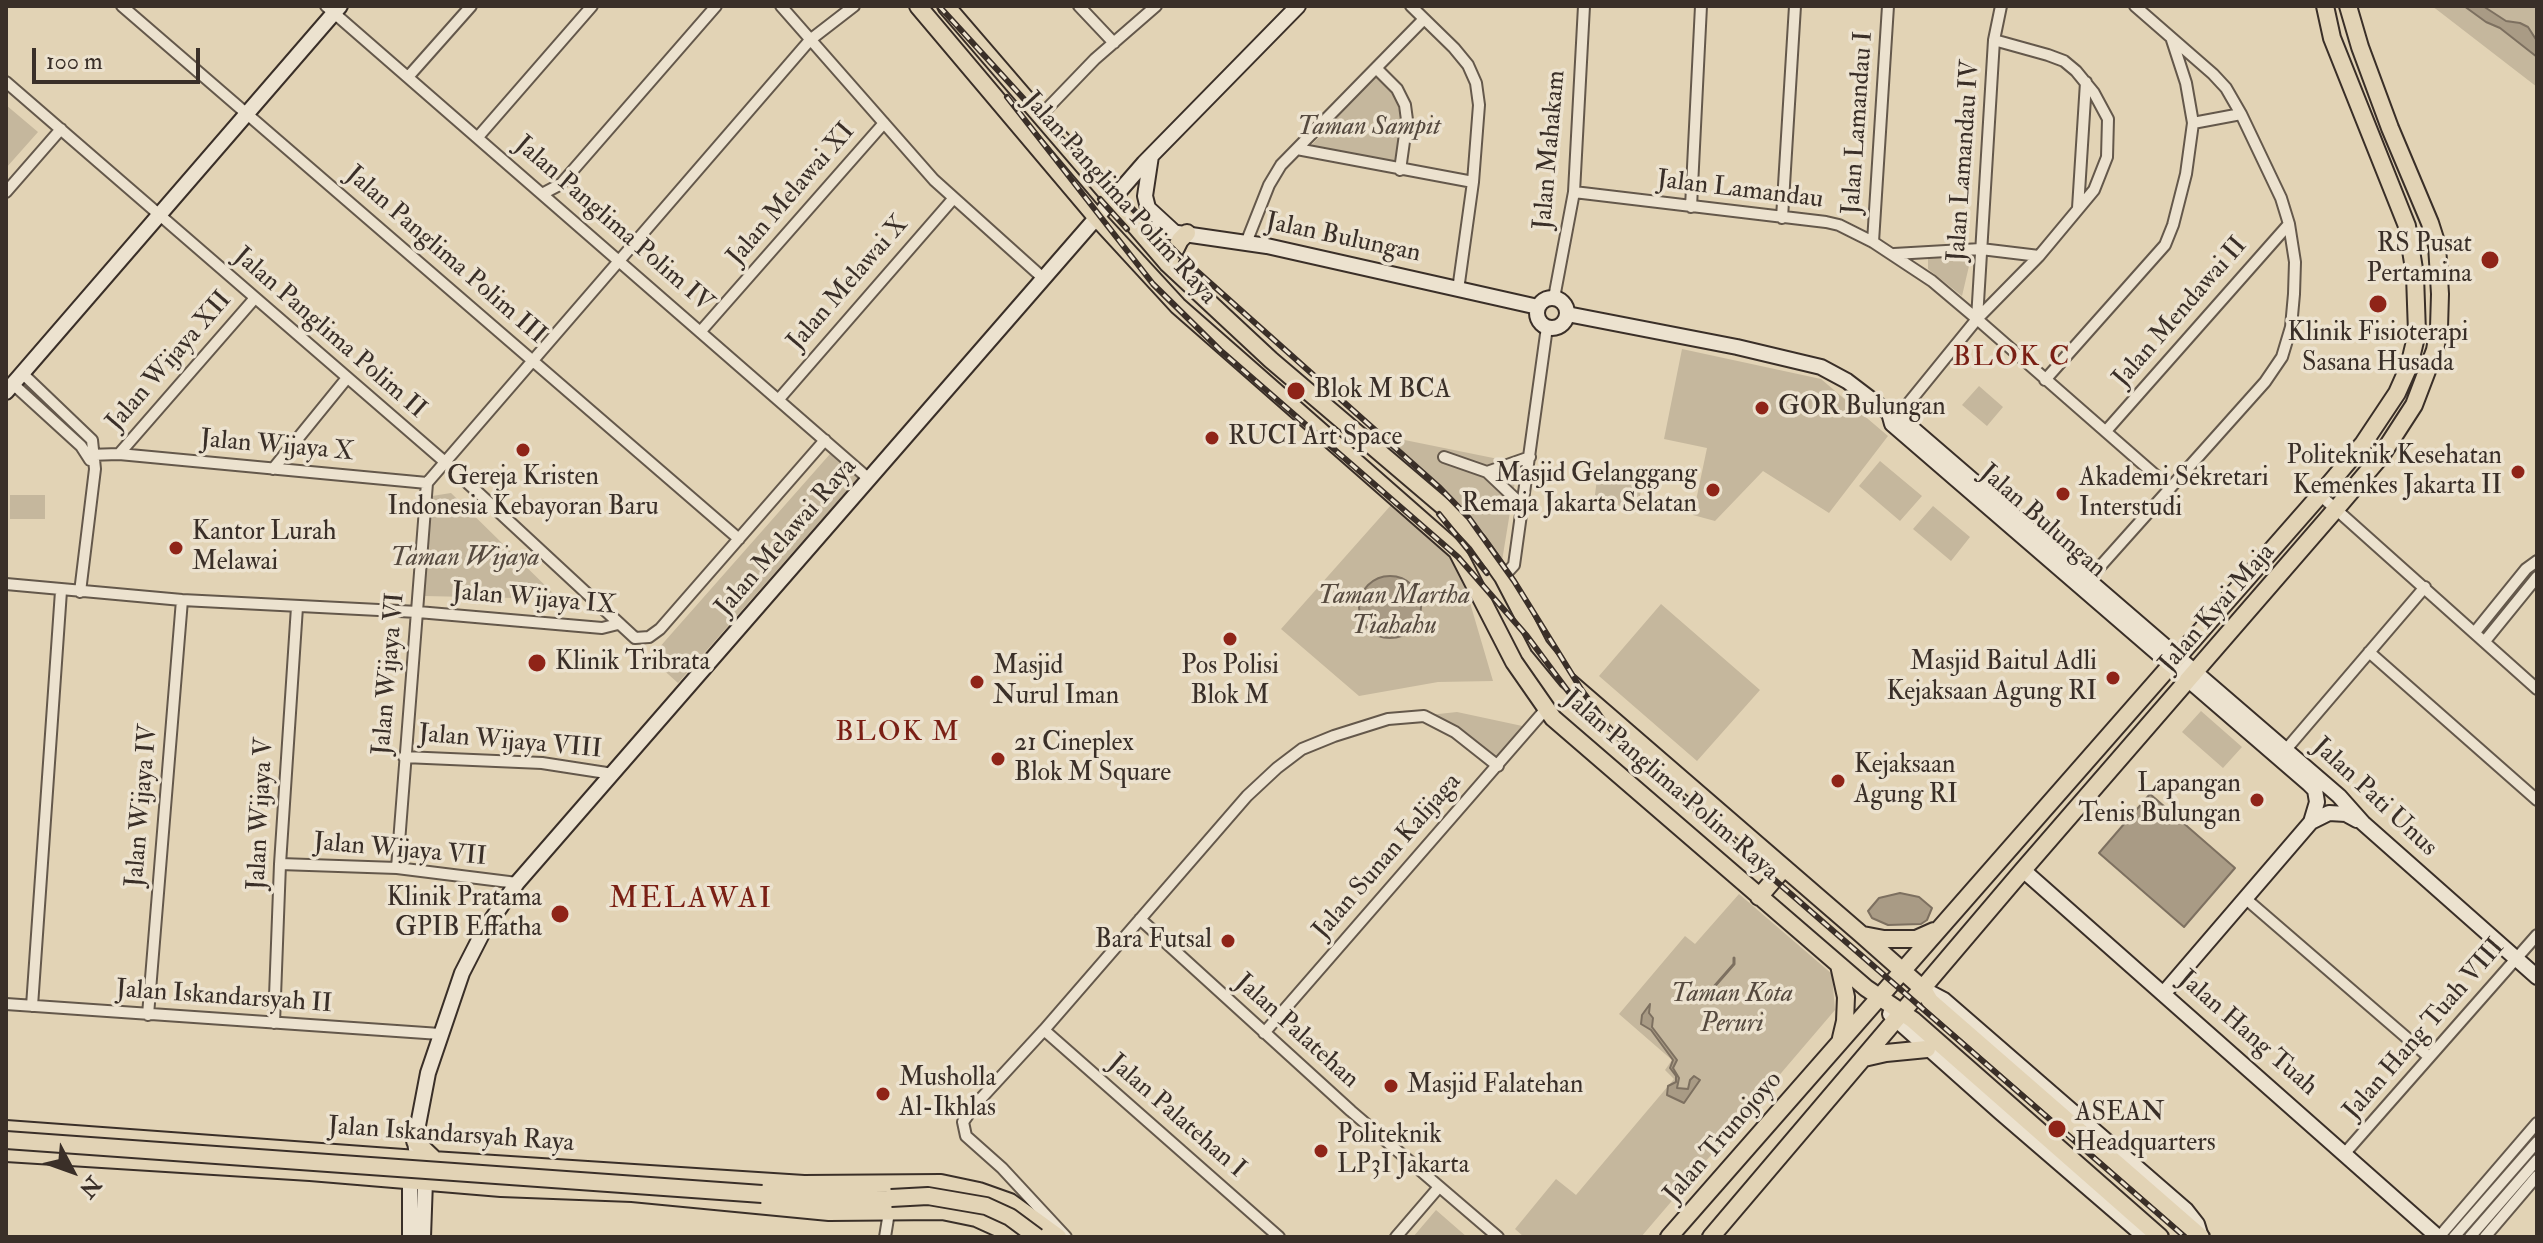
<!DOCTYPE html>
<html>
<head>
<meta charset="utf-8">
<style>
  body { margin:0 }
  #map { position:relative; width:2543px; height:1243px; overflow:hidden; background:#e2d3b5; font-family:"IM FELL Double Pica",serif }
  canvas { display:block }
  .frame { position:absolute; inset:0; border:8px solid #3a2f28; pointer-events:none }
  .north { position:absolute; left:32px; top:1131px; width:80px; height:80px; -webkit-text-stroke:6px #ece2cf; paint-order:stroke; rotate:131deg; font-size:22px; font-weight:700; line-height:32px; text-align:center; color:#3a2f28 }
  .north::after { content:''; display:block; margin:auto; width:28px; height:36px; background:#3a2f28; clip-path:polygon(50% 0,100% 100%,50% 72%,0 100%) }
  .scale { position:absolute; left:32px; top:48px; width:168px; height:36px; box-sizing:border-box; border:4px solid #3a2f28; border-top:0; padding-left:10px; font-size:24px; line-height:28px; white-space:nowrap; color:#3a2f28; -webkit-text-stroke:6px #ece2cf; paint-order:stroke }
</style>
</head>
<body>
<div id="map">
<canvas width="2543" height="1243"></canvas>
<div class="frame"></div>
<div class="north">N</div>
<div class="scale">100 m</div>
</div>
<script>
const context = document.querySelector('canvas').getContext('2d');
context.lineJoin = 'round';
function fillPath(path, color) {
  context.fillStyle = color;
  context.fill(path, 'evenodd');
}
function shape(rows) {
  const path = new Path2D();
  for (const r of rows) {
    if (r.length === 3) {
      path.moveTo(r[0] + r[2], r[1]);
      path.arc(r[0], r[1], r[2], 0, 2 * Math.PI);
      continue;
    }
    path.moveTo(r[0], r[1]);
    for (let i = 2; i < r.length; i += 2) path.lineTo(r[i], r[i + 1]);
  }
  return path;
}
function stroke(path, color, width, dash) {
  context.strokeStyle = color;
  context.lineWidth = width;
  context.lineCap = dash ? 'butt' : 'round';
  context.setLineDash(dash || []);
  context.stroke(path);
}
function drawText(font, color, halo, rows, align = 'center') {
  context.font = font + ' "IM FELL Double Pica",serif';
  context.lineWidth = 7;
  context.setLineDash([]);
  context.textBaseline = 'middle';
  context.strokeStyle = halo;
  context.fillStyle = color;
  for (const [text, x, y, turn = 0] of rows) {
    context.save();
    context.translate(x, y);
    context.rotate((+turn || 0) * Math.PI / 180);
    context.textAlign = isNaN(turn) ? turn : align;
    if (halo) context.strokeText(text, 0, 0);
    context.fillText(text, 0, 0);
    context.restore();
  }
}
const green = shape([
  [2431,6,2537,6,2537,87,2436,9],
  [1375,76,1394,92,1402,120,1395,164,1308,149],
  [6,105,38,132,6,168],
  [1972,253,1962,296,1928,269,1928,259],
  [1682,349,1821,379,1888,436,1829,513,1763,471,1715,521,1693,515,1707,448,1664,439],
  [1979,386,2003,407,1987,426,1962,405],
  [1370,433,1518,463,1501,567,1487,540,1468,516],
  [830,454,858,478,678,683,650,658],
  [1880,461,1922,496,1900,521,1859,486],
  [1598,472,1643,479,1638,508,1594,502],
  [451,493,559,599,424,596,432,496],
  [10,495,45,495,45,519,10,519],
  [1392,504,1449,550,1463,579,1493,681,1438,682,1359,696,1281,629],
  [1933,506,1970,537,1951,561,1913,529],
  [1661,604,1760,690,1697,761,1599,676],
  [2201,711,2242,747,2223,768,2182,732],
  [1457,712,1527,727,1491,765,1429,715],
  [1739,894,1832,974,1835,1010,1641,1237,1524,1237,1515,1229,1556,1179,1576,1195,1674,1079,1665,1070,1672,1060,1619,1014,1685,936,1695,944],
  [1436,1210,1467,1237,1413,1237]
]);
const water = shape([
  [2464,6,2483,6,2506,21,2520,23,2528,27,2537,41,2537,57,2500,28,2486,22,2464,6],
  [1390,607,31],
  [2150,794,2235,868,2184,927,2099,853,2150,794],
  [1900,893,1919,897,1932,908,1927,920,1921,924,1888,925,1872,918,1868,911,1879,898,1900,893],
  [1650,1004,1649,1013,1653,1018,1652,1027,1677,1060,1673,1068,1679,1078,1677,1088,1688,1089,1690,1080,1694,1076,1700,1080,1684,1103,1667,1095,1668,1086,1676,1082,1676,1076,1670,1068,1673,1060,1651,1030,1641,1024,1642,1015,1650,1004]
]);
const stream = shape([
  [1713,988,1734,964,1734,958],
  [1694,989,1702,994]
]);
const street = shape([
  [122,6,739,539],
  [326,6,869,479],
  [781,6,934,180,1043,278],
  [1079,6,1114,43],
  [1411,6,1454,48,1468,65,1476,83,1479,105,1473,182,1458,290],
  [1377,69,1397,89,1405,105,1407,120,1400,170],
  [408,77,471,6],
  [6,82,445,462,635,638,649,637,660,629,825,440],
  [1041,115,1095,59,1156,6],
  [2193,123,2241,114],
  [478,137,592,6],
  [1297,149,1473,182],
  [6,192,61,129],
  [1574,192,1826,222,1839,225,1873,242,1932,281,1977,319,2169,487],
  [544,193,561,184,716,6],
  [1691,207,1701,6],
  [2078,208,2086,82],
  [1782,218,1795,6],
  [1873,242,1888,6],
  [1246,243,1269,185,1281,165,1424,19],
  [1894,254,1981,249,2039,256],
  [1554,298,1574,192,1584,6],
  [1977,319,1994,40,2001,6],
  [701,331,884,123],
  [22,373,92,440,95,469,80,592],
  [2045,380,2165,245,2173,225,2186,174,2193,123,2186,83,2172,40],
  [13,384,81,446,90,460],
  [779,399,953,199],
  [1894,421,1977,319,2039,256,2094,190,2107,157,2108,119,2094,93,2076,71,2064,61,2048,55,1994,40],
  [2106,431,2289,224],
  [119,454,255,298],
  [88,455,119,454,427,483,810,40,854,6],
  [1444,457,1487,472,1523,506],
  [273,469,347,378],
  [1487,472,1530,457],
  [2320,495,2537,689],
  [1503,577,1514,565,1547,327],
  [2088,580,2265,382,2282,357,2291,327,2294,294,2295,262,2289,224,2281,198,2241,114,2226,88,2213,74,2135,6],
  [6,584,182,600,418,612,602,628,618,624],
  [2475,632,2526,569,2537,561],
  [2485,641,2537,577],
  [2369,652,2537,800],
  [2283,753,2425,587],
  [404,757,542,763,613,774],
  [280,864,397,868,517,883],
  [397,868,427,483],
  [2246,899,2429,1057],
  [1140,919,1351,1111,1498,1237],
  [6,1004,440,1034],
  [32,1006,61,591],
  [148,1015,182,600],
  [274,1023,280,864,297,607],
  [1044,1030,1279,1237],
  [1264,1033,1545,710],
  [2345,1153,2537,935],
  [885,1237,890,1206],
  [1066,1237,1002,1168,966,1136,963,1122,975,1105,1044,1030,1247,796,1277,768,1302,749,1334,736,1388,719,1424,716,1455,732,1498,766],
  [1396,1237,1439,1187],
  [2439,1237,2537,1123],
  [2454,1237,2537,1142],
  [2470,1237,2537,1160],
  [2485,1237,2537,1176]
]);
const secondary = shape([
  [1151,156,1145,196,1148,208,1173,231],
  [1136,227,1267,246,1538,307],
  [1552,313,15],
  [1567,314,1737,347,1821,367,1847,381,1889,413,1898,416,2339,796,2363,823,2537,977],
  [6,392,340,6],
  [1889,413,1892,424,2309,784,2315,790,2317,802,2311,822],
  [2023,870,2438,1237],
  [1923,989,1944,1000,2186,1210,2197,1224,2201,1237],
  [2164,993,2311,822,2329,813,2346,814,2357,820],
  [1890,1014,2000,1112,2145,1237],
  [416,1149,415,1141,428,1073,462,973,483,932,517,883,1144,163,1298,6],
  [410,1169,410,1237],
  [422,1173,425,1181,423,1237]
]);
const primary = shape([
  [918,6,1097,218,1178,306,1457,551,1514,662,1553,718,1866,988,1913,1020,2160,1237],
  [946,6,1168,264,1271,360,1452,514,1478,542,1503,577,1539,646,1567,680,1862,935,1923,989,1930,1001,2201,1237],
  [1168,264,1180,240,1187,233],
  [1759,897,1784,868],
  [1863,935,1884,939,1916,939,1934,931],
  [1839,965,1846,997,1845,1021,1841,1038],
  [1864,1058,1886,1053,1927,1049],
  [6,1129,417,1159,804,1184,941,1183,979,1191,1010,1202,1058,1237],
  [415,1141,436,1161],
  [6,1153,310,1172,501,1188,632,1193,829,1212,942,1211,976,1218,1018,1237],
  [762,1194,891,1198],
  [1669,1237,2320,495,2363,444,2397,393,2409,366,2417,333,2415,275,2407,226,2332,38,2325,6],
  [1711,1237,2023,870,2336,509,2381,456,2414,405,2435,350,2439,328,2440,294,2437,245,2430,223,2390,128,2360,47,2348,6]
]);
const rail = shape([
  [939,6,1045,122,1179,255,1440,488,1469,518,1514,581,1581,689,1606,724,1646,768,2185,1237],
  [1007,97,1153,284,1220,350,1458,557,1527,636,1582,710],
  [1100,199,1127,229],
  [1439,514,1487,573]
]);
const primaryBridge = shape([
  [6,1140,762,1194],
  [891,1198,928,1196,986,1206,1010,1217,1037,1237]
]);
const markers = [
  [2490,260,10,"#8f2418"],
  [2378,304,10,"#8f2418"],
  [1296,391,10,"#8f2418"],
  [1762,408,8,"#8f2418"],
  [1212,438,8,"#8f2418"],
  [523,450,8,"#8f2418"],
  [2518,472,8,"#8f2418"],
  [1713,490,8,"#8f2418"],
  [2063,494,8,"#8f2418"],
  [176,548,8,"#8f2418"],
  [1230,639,8,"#8f2418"],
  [537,663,10,"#8f2418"],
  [2113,678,8,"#8f2418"],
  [977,682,8,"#8f2418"],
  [998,759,8,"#8f2418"],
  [1838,781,8,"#8f2418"],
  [2257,800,8,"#8f2418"],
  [560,914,10,"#8f2418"],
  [1228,941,8,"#8f2418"],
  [1391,1086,8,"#8f2418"],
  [883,1094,8,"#8f2418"],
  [2057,1129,10,"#8f2418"],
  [1321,1151,8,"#8f2418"]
];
const streetNames = [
  ["Jalan Lamandau I",1859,123,-86],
  ["Jalan Mahakam",1551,150,-85],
  ["Jalan Lamandau IV",1965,161,-86],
  ["Jalan Lamandau",1740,191,7],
  ["Jalan Melawai XI",792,195,-49],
  ["Jalan Panglima Polim Raya",1119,199,48],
  ["Jalan Panglima Polim IV",613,225,41],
  ["Jalan Bulungan",1343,239,12],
  ["Jalan Panglima Polim III",445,256,41],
  ["Jalan Melawai X",849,284,-49],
  ["Jalan Mendawai II",2181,313,-49],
  ["Jalan Panglima Polim II",329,334,41],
  ["Jalan Wijaya XII",170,362,-49],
  ["Jalan Wijaya X",277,447,5],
  ["Jalan Bulungan",2042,522,41],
  ["Jalan Melawai Raya",787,538,-49],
  ["Jalan Wijaya IX",534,600,5],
  ["Jalan Kyai Maja",2218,609,-49],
  ["Jalan Wijaya VI",390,674,-85],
  ["Jalan Wijaya VIII",510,743,5],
  ["Jalan Panglima Polim Raya",1670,786,41],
  ["Jalan Pati Unus",2374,798,43],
  ["Jalan Wijaya IV",143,806,-85],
  ["Jalan Wijaya V",262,814,-87],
  ["Jalan Wijaya VII",400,851,5],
  ["Jalan Sunan Kalijaga",1388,857,-49],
  ["Jalan Iskandarsyah II",224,998,4],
  ["Jalan Hang Tuah VIII",2425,1030,-49],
  ["Jalan Palatehan",1296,1032,42],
  ["Jalan Hang Tuah",2247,1034,41],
  ["Jalan Palatehan I",1176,1117,41],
  ["Jalan Iskandarsyah Raya",451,1136,4],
  ["Jalan Trunojoyo",1724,1138,-49]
];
const parkNames = [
  ["Taman Sampit",1369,128],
  ["Taman Wijaya",465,559],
  ["Taman Martha",1394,597],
  ["Tiahahu",1394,627],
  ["Taman Kota",1732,995],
  ["Peruri",1732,1025]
];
const poiNames = [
  ["RS Pusat",2472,245,"right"],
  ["Pertamina",2472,275,"right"],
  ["Klinik Fisioterapi",2378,334,"center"],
  ["Sasana Husada",2378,364,"center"],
  ["Blok M BCA",1314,391],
  ["GOR Bulungan",1778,408],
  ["RUCI Art Space",1228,438],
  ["Politeknik Kesehatan",2502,457,"right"],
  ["Kemenkes Jakarta II",2502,487,"right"],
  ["Masjid Gelanggang",1697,475,"right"],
  ["Remaja Jakarta Selatan",1697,505,"right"],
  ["Gereja Kristen",523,478,"center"],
  ["Indonesia Kebayoran Baru",523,508,"center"],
  ["Akademi Sekretari",2079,479],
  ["Interstudi",2079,509],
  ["Kantor Lurah",192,533],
  ["Melawai",192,563],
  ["Klinik Tribrata",555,663],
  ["Masjid Baitul Adli",2097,663,"right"],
  ["Kejaksaan Agung RI",2097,693,"right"],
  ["Masjid",993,667],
  ["Nurul Iman",993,697],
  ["Pos Polisi",1230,667,"center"],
  ["Blok M",1230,697,"center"],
  ["21 Cineplex",1014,744],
  ["Blok M Square",1014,774],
  ["Kejaksaan",1854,766],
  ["Agung RI",1854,796],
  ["Lapangan",2241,785,"right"],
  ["Tenis Bulungan",2241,815,"right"],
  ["Klinik Pratama",542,899,"right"],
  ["GPIB Effatha",542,929,"right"],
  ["Bara Futsal",1212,941,"right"],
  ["Musholla",899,1079],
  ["Al-Ikhlas",899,1109],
  ["Masjid Falatehan",1407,1086],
  ["ASEAN",2075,1114],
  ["Headquarters",2075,1144],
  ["Politeknik",1337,1136],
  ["LP3I Jakarta",1337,1166]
];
const neighbourhoodNames = [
  ["BLOK C",2012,359],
  ["BLOK M",898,734]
];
const quarterNames = [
  ["MELAWAI",691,901]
];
fillPath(green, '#c5b79d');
fillPath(water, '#a99b85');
stroke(water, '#7d7060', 2);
stroke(stream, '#7d7060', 3);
stroke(street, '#64584b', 14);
stroke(secondary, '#3a2f28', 18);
stroke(primary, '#3a2f28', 20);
stroke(street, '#ece2cf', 10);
stroke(secondary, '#ece2cf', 14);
stroke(primary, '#e2d3b5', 16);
stroke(rail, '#3a2f28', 6);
stroke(rail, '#ece2cf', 3, [9]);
stroke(primaryBridge, '#3a2f28', 20, []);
stroke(primaryBridge, '#e2d3b5', 16);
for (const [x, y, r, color] of markers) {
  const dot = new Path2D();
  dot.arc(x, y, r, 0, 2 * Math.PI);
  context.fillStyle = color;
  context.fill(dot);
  stroke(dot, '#ece2cf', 3);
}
drawText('26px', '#3a2f28', '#ece2cf', streetNames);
drawText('italic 26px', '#564a3f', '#ece2cf', parkNames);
drawText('26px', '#3a2f28', '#ece2cf', poiNames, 'left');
context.letterSpacing = '2px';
drawText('28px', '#7a1f14', '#ece2cf', neighbourhoodNames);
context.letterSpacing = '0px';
context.letterSpacing = '2px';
drawText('30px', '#7a1f14', '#ece2cf', quarterNames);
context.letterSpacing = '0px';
</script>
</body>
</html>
